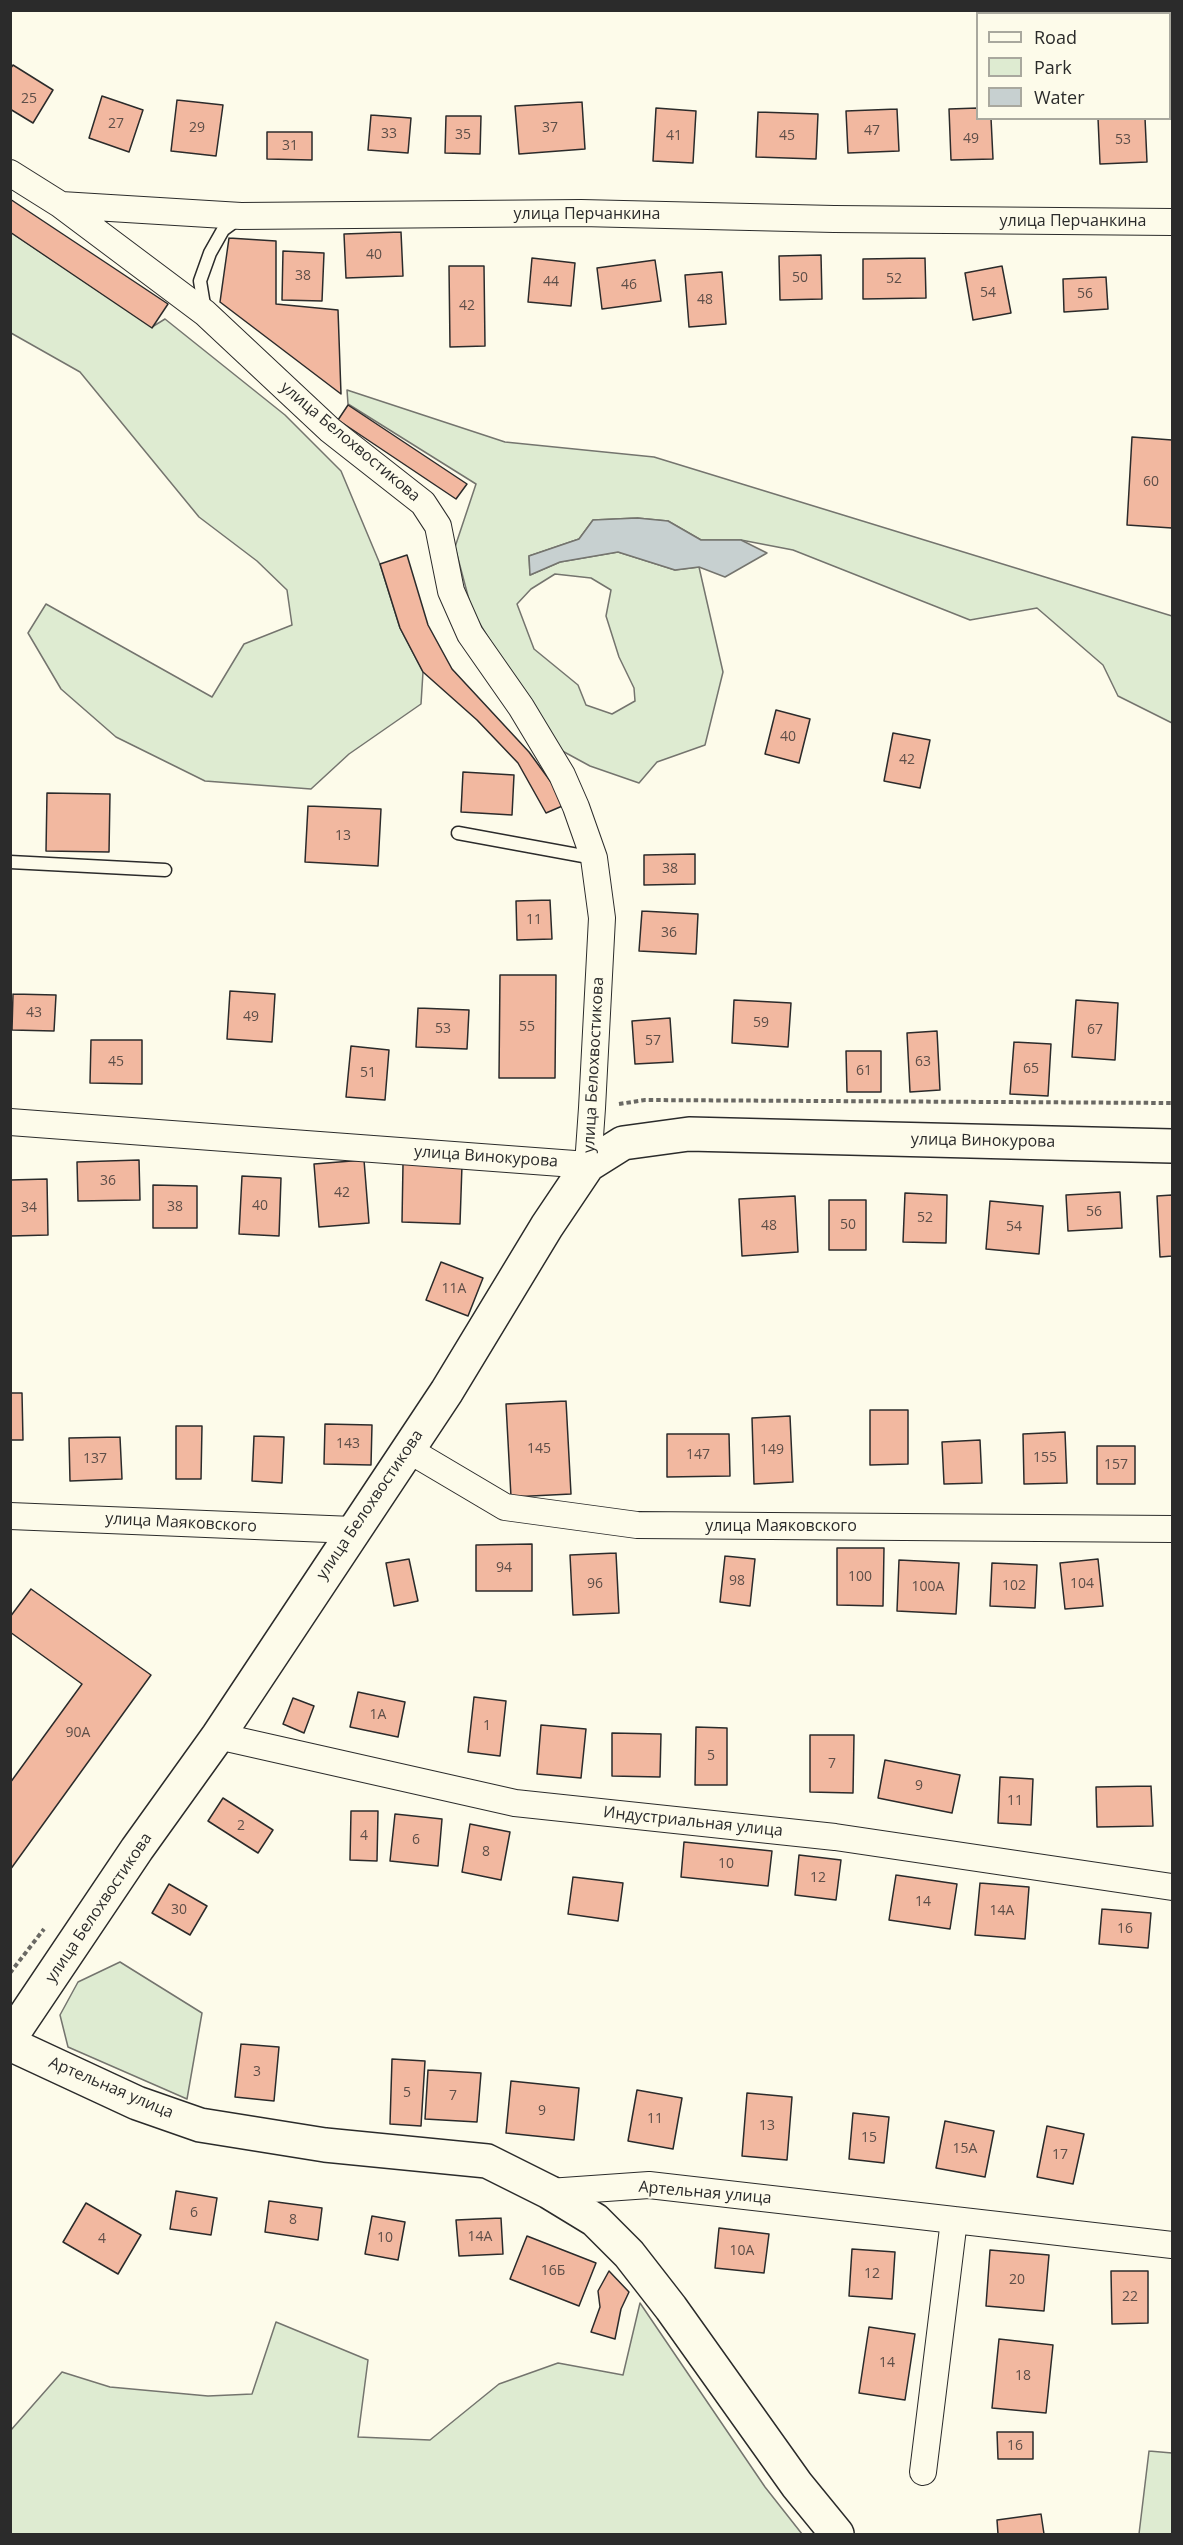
<!DOCTYPE html>
<html>
<head>
<meta charset="utf-8">
<style>
  body { margin:0 }
  #map { position:relative; width:1183px; height:2545px; overflow:hidden; background:#fdfbea; font-family:"Open Sans",sans-serif }
  canvas { display:block }
  .frame { position:absolute; inset:0; border:12px solid #2b2b2b; pointer-events:none }
  .legend { position:absolute; left:976px; top:12px; width:195px; height:108px; box-sizing:border-box; background:#fdfbea; border:2px solid #a9a89e; margin:0; padding:8px 10px; list-style:none; font-size:18px; color:#2b2b2b }
  .legend li { display:flex; align-items:center; gap:12px; height:30px }
  .legend b { width:30px; border:2px solid #a9a89e }
</style>
</head>
<body>
<div id="map">
<canvas width="1183" height="2545"></canvas>
<div class="frame"></div>
<ul class="legend">
<li><b style="height:8px;background:#fdfbea"></b>Road</li>
<li><b style="height:16px;background:#deebd1"></b>Park</li>
<li><b style="height:16px;background:#c7d0d0"></b>Water</li>
</ul>
</div>
<script>
const context = document.querySelector('canvas').getContext('2d');
context.lineJoin = 'round';
function fillPath(path, color) {
  context.fillStyle = color;
  context.fill(path, 'evenodd');
}
function shape(rows) {
  const path = new Path2D();
  for (const r of rows) {
    path.moveTo(r[0], r[1]);
    for (let i = 2; i < r.length; i += 2) path.lineTo(r[i], r[i + 1]);
  }
  return path;
}
function stroke(path, color, width, dash) {
  context.strokeStyle = color;
  context.lineWidth = width;
  context.lineCap = dash ? 'butt' : 'round';
  context.setLineDash(dash || []);
  context.stroke(path);
}
function drawText(font, color, halo, rows, align = 'center') {
  context.font = font + ' "Open Sans",sans-serif';
  context.lineWidth = 4.5;
  context.setLineDash([]);
  context.textBaseline = 'middle';
  context.strokeStyle = halo;
  context.fillStyle = color;
  for (const [text, x, y, turn = 0] of rows) {
    context.save();
    context.translate(x, y);
    context.rotate((+turn || 0) * Math.PI / 180);
    context.textAlign = isNaN(turn) ? turn : align;
    if (halo) context.strokeText(text, 0, 0);
    context.fillText(text, 0, 0);
    context.restore();
  }
}
const green = shape([
  [10,232,152,327,165,319,285,415,341,471,380,564,400,628,423,672,421,704,349,754,311,789,205,781,116,737,61,689,28,633,46,604,212,697,244,644,292,625,287,590,257,561,199,517,80,372,11,333,10,232],
  [347,390,505,442,654,457,1172,616,1172,723,1118,696,1103,665,1037,608,970,620,793,550,741,540,701,540,668,521,637,518,593,520,579,539,529,556,530,575,560,562,618,552,675,570,699,567,723,672,705,745,657,762,639,783,590,766,555,747,472,611,455,547,476,484,348,404,347,390],
  [555,574,591,578,611,590,606,616,619,657,634,688,635,701,612,714,586,705,578,685,534,649,517,604,531,589,555,574],
  [120,1962,202,2013,187,2099,68,2047,60,2015,78,1982,120,1962],
  [640,2303,765,2487,802,2534,11,2534,11,2430,62,2372,110,2387,208,2396,252,2394,276,2322,368,2360,358,2437,430,2440,499,2384,558,2363,623,2375,640,2303],
  [1149,2451,1172,2453,1172,2534,1139,2534,1149,2451]
]);
const water = shape([
  [637,518,668,521,701,540,741,540,767,553,725,577,699,567,675,570,618,552,560,562,530,575,529,556,579,539,593,520,637,518]
]);
const building = shape([
  [13,65,53,90,33,123,10,109,10,69,13,65],
  [102,96,143,110,129,152,89,138,102,96],
  [177,100,223,105,216,156,171,151,177,100],
  [582,102,585,149,519,154,515,106,582,102],
  [656,108,696,111,693,163,653,161,656,108],
  [978,108,978,118,991,118,993,159,951,160,949,109,978,108],
  [897,109,899,151,848,153,846,111,897,109],
  [758,112,818,114,816,159,756,157,758,112],
  [371,115,411,118,408,153,368,150,371,115],
  [446,116,481,116,480,154,445,153,446,116],
  [1098,118,1145,118,1147,162,1100,164,1098,118],
  [267,132,312,132,312,160,267,159,267,132],
  [10,199,168,304,152,328,10,232,10,199],
  [401,232,403,276,346,278,344,234,401,232],
  [229,238,276,241,276,304,338,310,341,394,220,302,229,238],
  [283,251,324,253,322,301,282,300,283,251],
  [821,255,822,299,780,300,779,256,821,255],
  [532,258,575,263,571,306,528,302,532,258],
  [925,258,926,298,863,299,863,259,925,258],
  [655,260,661,301,602,309,597,268,655,260],
  [449,266,484,266,485,346,450,347,449,266],
  [1002,266,1011,313,973,320,965,273,1002,266],
  [722,272,726,324,689,327,685,275,722,272],
  [1106,277,1108,309,1064,312,1063,279,1106,277],
  [348,405,467,484,456,499,338,420,348,405],
  [1132,437,1172,440,1172,528,1127,525,1132,437],
  [407,555,428,625,452,669,529,752,567,804,546,813,518,763,477,720,423,672,400,628,380,564,407,555],
  [776,710,810,719,799,763,765,754,776,710],
  [893,733,930,740,920,788,884,781,893,733],
  [463,772,514,775,512,815,461,812,463,772],
  [47,793,110,794,109,852,46,851,47,793],
  [308,806,381,809,378,866,305,862,308,806],
  [695,854,695,884,644,885,644,855,695,854],
  [550,900,552,939,517,940,516,901,550,900],
  [642,911,698,914,696,954,639,951,642,911],
  [500,975,556,975,555,1078,499,1078,500,975],
  [230,991,275,994,272,1042,227,1039,230,991],
  [13,994,56,995,54,1031,12,1030,13,994],
  [734,1000,791,1003,788,1047,732,1043,734,1000],
  [1076,1000,1118,1003,1115,1060,1072,1057,1076,1000],
  [418,1008,469,1010,467,1049,416,1047,418,1008],
  [670,1018,673,1062,635,1064,632,1021,670,1018],
  [937,1031,940,1090,910,1092,907,1033,937,1031],
  [91,1040,142,1040,142,1084,90,1083,91,1040],
  [1014,1042,1051,1044,1048,1096,1010,1094,1014,1042],
  [351,1046,389,1050,385,1100,346,1097,351,1046],
  [846,1051,881,1051,881,1092,847,1092,846,1051],
  [139,1160,140,1200,78,1201,77,1162,139,1160],
  [364,1160,369,1223,319,1227,314,1164,364,1160],
  [403,1164,462,1165,460,1224,402,1222,403,1164],
  [242,1176,281,1178,279,1236,239,1234,242,1176],
  [47,1179,48,1235,10,1236,10,1180,47,1179],
  [153,1185,197,1186,197,1228,153,1228,153,1185],
  [1120,1192,1122,1228,1068,1231,1066,1195,1120,1192],
  [905,1193,947,1195,946,1243,903,1242,905,1193],
  [1172,1195,1172,1256,1160,1257,1157,1196,1172,1195],
  [795,1196,798,1252,742,1256,739,1199,795,1196],
  [829,1200,866,1200,866,1250,829,1250,829,1200],
  [990,1201,1043,1206,1039,1254,986,1249,990,1201],
  [441,1262,483,1278,468,1316,426,1300,441,1262],
  [10,1393,22,1393,23,1440,10,1440,10,1393],
  [566,1401,571,1494,511,1497,506,1404,566,1401],
  [870,1410,908,1410,908,1464,870,1465,870,1410],
  [790,1416,793,1482,754,1484,752,1418,790,1416],
  [325,1424,372,1425,371,1465,324,1464,325,1424],
  [176,1426,202,1426,201,1479,176,1479,176,1426],
  [1065,1432,1067,1483,1024,1484,1023,1434,1065,1432],
  [667,1434,729,1434,730,1476,667,1477,667,1434],
  [254,1436,284,1437,282,1483,252,1481,254,1436],
  [120,1437,122,1479,70,1481,69,1438,120,1437],
  [980,1440,982,1483,944,1484,942,1442,980,1440],
  [1097,1446,1135,1446,1135,1484,1097,1484,1097,1446],
  [532,1544,532,1591,476,1591,476,1545,532,1544],
  [837,1548,884,1548,883,1606,837,1605,837,1548],
  [616,1553,619,1613,573,1615,570,1555,616,1553],
  [725,1556,755,1559,750,1606,720,1602,725,1556],
  [409,1559,418,1601,394,1606,386,1563,409,1559],
  [1098,1559,1103,1606,1065,1609,1060,1563,1098,1559],
  [899,1560,959,1563,956,1614,897,1611,899,1560],
  [992,1563,1037,1565,1035,1608,990,1606,992,1563],
  [31,1589,151,1675,10,1870,10,1783,82,1684,10,1632,10,1617,31,1589],
  [358,1692,405,1702,398,1737,350,1727,358,1692],
  [474,1697,506,1701,500,1756,468,1752,474,1697],
  [293,1698,314,1706,304,1733,283,1724,293,1698],
  [541,1725,586,1729,581,1778,537,1774,541,1725],
  [696,1727,727,1728,727,1785,695,1785,696,1727],
  [612,1733,661,1734,660,1777,612,1776,612,1733],
  [810,1735,854,1735,853,1793,810,1792,810,1735],
  [885,1760,960,1775,952,1813,878,1798,885,1760],
  [1000,1777,1033,1779,1031,1825,998,1823,1000,1777],
  [1151,1786,1153,1826,1097,1827,1096,1787,1151,1786],
  [223,1798,273,1830,258,1853,208,1821,223,1798],
  [351,1811,378,1811,377,1861,350,1860,351,1811],
  [395,1814,442,1819,438,1866,390,1861,395,1814],
  [470,1824,510,1832,501,1880,462,1872,470,1824],
  [684,1842,772,1851,768,1886,681,1877,684,1842],
  [799,1855,841,1860,836,1900,795,1895,799,1855],
  [896,1875,957,1884,950,1929,889,1920,896,1875],
  [573,1877,623,1883,618,1921,568,1914,573,1877],
  [980,1883,1029,1887,1025,1939,975,1935,980,1883],
  [169,1884,207,1906,190,1935,152,1913,169,1884],
  [1102,1909,1151,1913,1148,1948,1099,1944,1102,1909],
  [241,2044,279,2047,274,2101,235,2097,241,2044],
  [392,2059,425,2061,421,2126,390,2124,392,2059],
  [428,2070,481,2073,477,2122,425,2119,428,2070],
  [511,2081,579,2088,574,2140,506,2133,511,2081],
  [637,2090,682,2098,673,2149,628,2141,637,2090],
  [747,2093,792,2097,787,2160,742,2156,747,2093],
  [853,2113,889,2117,884,2163,849,2159,853,2113],
  [945,2121,994,2131,985,2177,936,2168,945,2121],
  [1047,2126,1084,2134,1073,2184,1037,2177,1047,2126],
  [176,2191,217,2198,211,2235,170,2229,176,2191],
  [269,2201,322,2208,318,2240,265,2232,269,2201],
  [86,2203,141,2235,118,2274,63,2242,86,2203],
  [372,2216,405,2222,398,2260,365,2254,372,2216],
  [501,2218,503,2254,459,2256,456,2220,501,2218],
  [719,2228,769,2234,764,2273,715,2268,719,2228],
  [527,2236,596,2263,579,2306,510,2279,527,2236],
  [852,2249,895,2252,892,2299,849,2296,852,2249],
  [990,2250,1049,2255,1044,2311,986,2306,990,2250],
  [609,2271,629,2292,621,2309,615,2339,591,2332,600,2307,598,2291,609,2271],
  [1111,2271,1148,2271,1148,2323,1112,2324,1111,2271],
  [869,2327,915,2334,905,2400,859,2393,869,2327],
  [999,2339,1053,2345,1046,2413,992,2408,999,2339],
  [997,2432,1033,2432,1033,2459,998,2459,997,2432],
  [1041,2514,1044,2534,998,2534,997,2520,1041,2514]
]);
const path = shape([
  [619,1104,645,1100,1172,1103],
  [10,1973,44,1929]
]);
const lane = shape([
  [205,311,200,281,210,253,223,230,238,219],
  [458,833,594,858],
  [10,862,165,870]
]);
const street = shape([
  [10,173,61,205,241,216,581,213,834,219,1172,222],
  [10,1122,588,1165,592,1108,602,918,594,858,576,807,562,775,521,707,470,634,451,591,438,526,423,503,330,430,205,313,61,205],
  [407,1449,505,1507,637,1525,1172,1529],
  [10,1516,353,1530],
  [218,1736,515,1803,835,1837,1172,1887],
  [549,2192,649,2185,1172,2245],
  [923,2472,954,2220]
]);
const secondary = shape([
  [10,2038,137,1849,218,1736,447,1391,547,1226,588,1165,623,1143,689,1134,1172,1146],
  [10,2044,137,2103,200,2125,325,2145,487,2161,549,2192,595,2220,629,2254,671,2308,797,2485,837,2534]
]);
const numberNames = [
  ["25",29,99],
  ["27",116,124],
  ["29",197,128],
  ["37",550,128],
  ["47",872,131],
  ["33",389,134],
  ["35",463,135],
  ["41",674,136],
  ["45",787,136],
  ["49",971,139],
  ["53",1123,140],
  ["31",290,146],
  ["40",374,255],
  ["38",303,276],
  ["50",800,278],
  ["52",894,279],
  ["44",551,282],
  ["46",629,285],
  ["54",988,293],
  ["56",1085,294],
  ["48",705,300],
  ["42",467,306],
  ["60",1151,482],
  ["40",788,737],
  ["42",907,760],
  ["13",343,836],
  ["38",670,869],
  ["11",534,920],
  ["36",669,933],
  ["43",34,1013],
  ["49",251,1017],
  ["59",761,1023],
  ["55",527,1027],
  ["53",443,1029],
  ["67",1095,1030],
  ["57",653,1041],
  ["45",116,1062],
  ["63",923,1062],
  ["65",1031,1069],
  ["61",864,1071],
  ["51",368,1073],
  ["36",108,1181],
  ["42",342,1193],
  ["40",260,1206],
  ["38",175,1207],
  ["34",29,1208],
  ["56",1094,1212],
  ["52",925,1218],
  ["50",848,1225],
  ["48",769,1226],
  ["54",1014,1227],
  ["11А",454,1289],
  ["143",348,1444],
  ["145",539,1449],
  ["149",772,1450],
  ["147",698,1455],
  ["155",1045,1458],
  ["137",95,1459],
  ["157",1116,1465],
  ["94",504,1568],
  ["100",860,1577],
  ["98",737,1581],
  ["96",595,1584],
  ["104",1082,1584],
  ["102",1014,1586],
  ["100А",928,1587],
  ["1А",378,1715],
  ["1",487,1726],
  ["90А",78,1733],
  ["5",711,1756],
  ["7",832,1764],
  ["9",919,1786],
  ["11",1015,1801],
  ["2",241,1826],
  ["4",364,1836],
  ["6",416,1840],
  ["8",486,1852],
  ["10",726,1864],
  ["12",818,1878],
  ["14",923,1902],
  ["30",179,1910],
  ["14А",1002,1911],
  ["16",1125,1929],
  ["3",257,2072],
  ["5",407,2093],
  ["7",453,2096],
  ["9",542,2111],
  ["11",655,2119],
  ["13",767,2126],
  ["15",869,2138],
  ["15А",965,2149],
  ["17",1060,2155],
  ["6",194,2213],
  ["8",293,2220],
  ["14А",480,2237],
  ["10",385,2238],
  ["4",102,2239],
  ["10А",742,2251],
  ["16Б",553,2271],
  ["12",872,2274],
  ["20",1017,2280],
  ["22",1130,2297],
  ["14",887,2363],
  ["18",1023,2376],
  ["16",1015,2446]
];
const streetNames = [
  ["улица Перчанкина",587,214],
  ["улица Перчанкина",1073,221],
  ["улица Белохвостикова",350,442,40],
  ["улица Белохвостикова",594,1065,-87],
  ["улица Винокурова",983,1141,1],
  ["улица Винокурова",486,1157,4],
  ["улица Белохвостикова",370,1505,-56],
  ["улица Маяковского",181,1523,3],
  ["улица Маяковского",781,1526],
  ["Индустриальная улица",693,1822,6],
  ["улица Белохвостикова",99,1908,-56],
  ["Артельная улица",111,2088,23],
  ["Артельная улица",705,2193,5]
];
fillPath(green, '#deebd1');
stroke(green, '#74746e', 1.5);
fillPath(water, '#c7d0d0');
stroke(water, '#74746e', 1.5);
fillPath(building, '#f2b8a0');
stroke(building, '#2b2b2b', 1.5);
stroke(lane, '#2b2b2b', 15);
stroke(street, '#2b2b2b', 28);
stroke(secondary, '#2b2b2b', 36);
stroke(path, '#6a6964', 4, [4.5, 3]);
stroke(lane, '#fdfbea', 12);
stroke(street, '#fdfbea', 26);
stroke(secondary, '#fdfbea', 33);
drawText('14px', '#5d4e48', null, numberNames);
drawText('16px', '#2b2b2b', '#fdfbea', streetNames);
</script>
</body>
</html>
